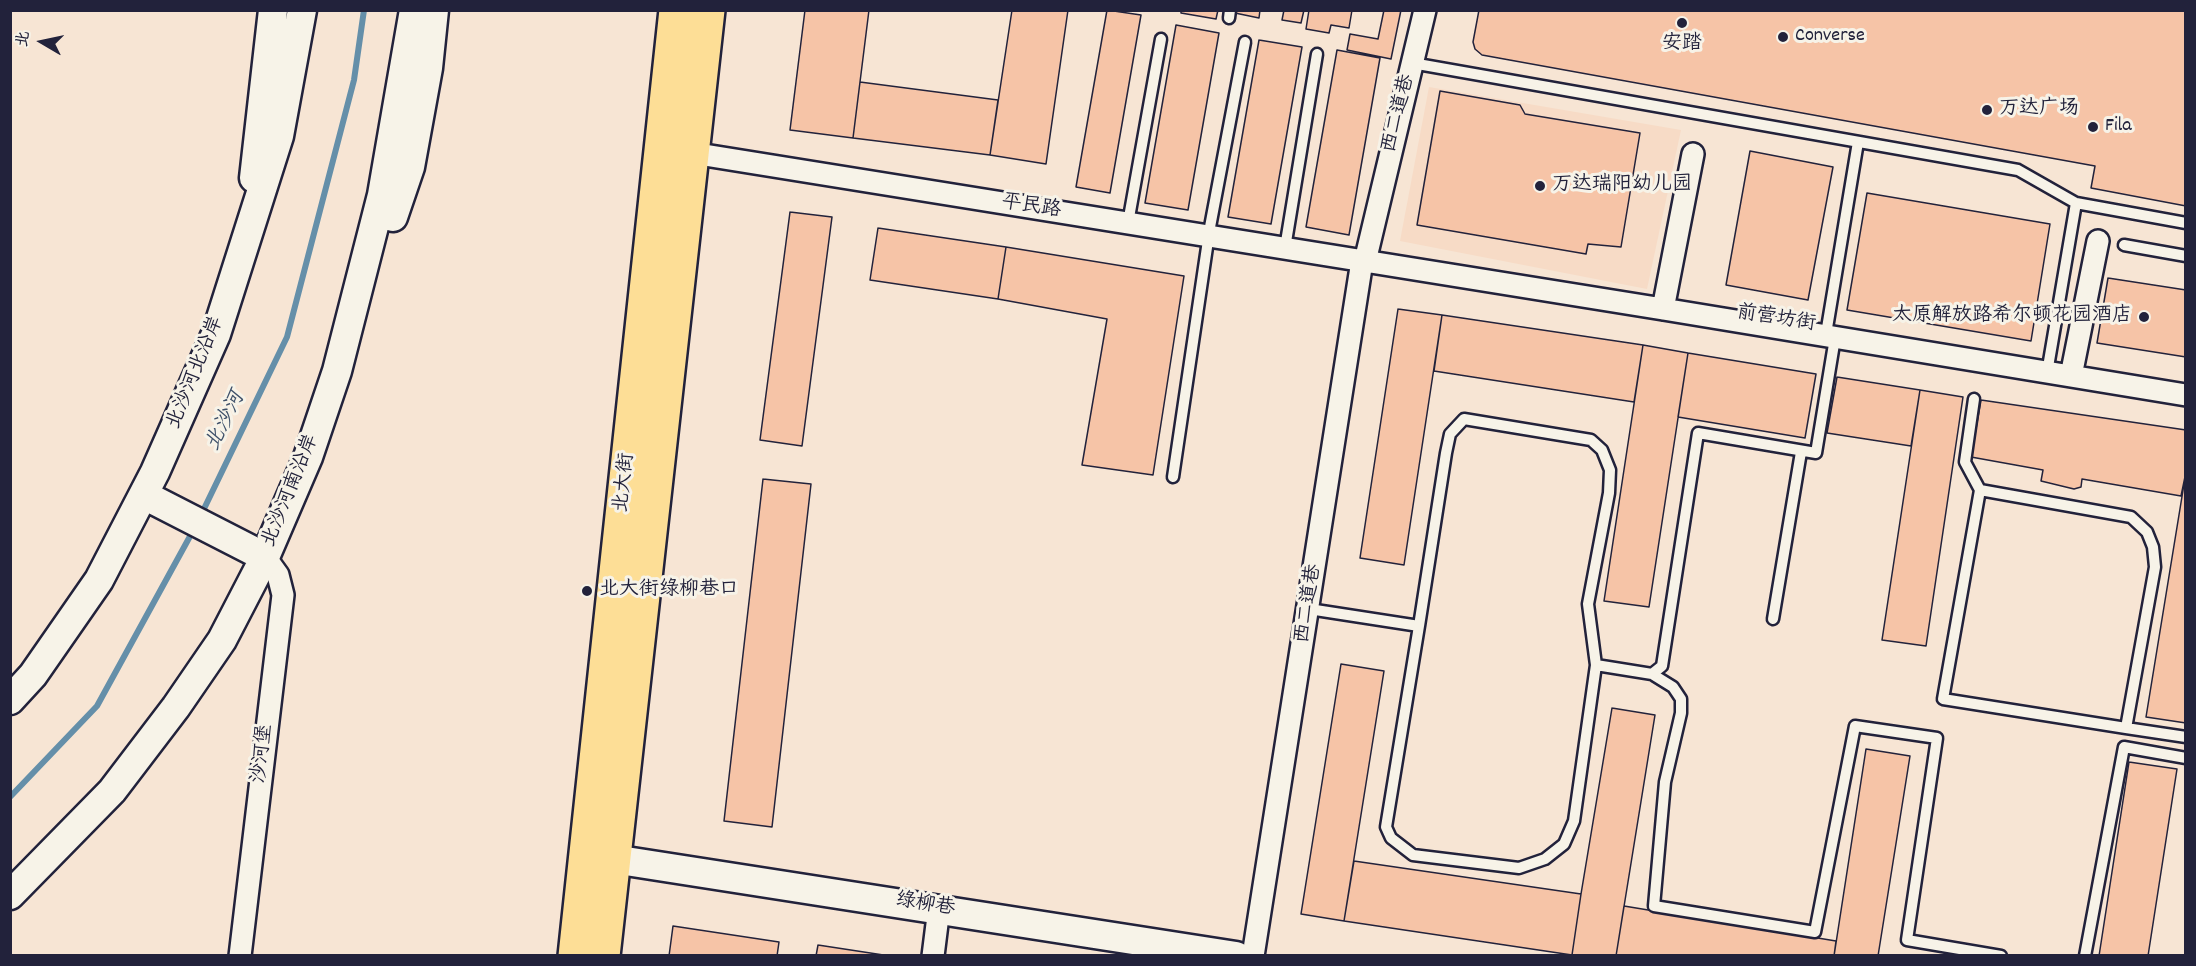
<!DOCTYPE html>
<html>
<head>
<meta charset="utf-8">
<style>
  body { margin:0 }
  #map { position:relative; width:2196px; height:966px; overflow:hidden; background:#f7e5d4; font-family:Dekko,"LXGW WenKai TC",sans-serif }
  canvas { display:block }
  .frame { position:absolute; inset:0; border:12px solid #22223b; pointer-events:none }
  .north { position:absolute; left:12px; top:12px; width:60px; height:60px; -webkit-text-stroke:4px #f7f3e8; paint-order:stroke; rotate:279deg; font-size:16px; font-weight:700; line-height:24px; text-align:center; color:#22223b }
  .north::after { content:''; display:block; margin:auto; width:21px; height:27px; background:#22223b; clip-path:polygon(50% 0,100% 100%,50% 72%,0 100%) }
</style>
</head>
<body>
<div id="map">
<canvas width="2196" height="966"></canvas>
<div class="frame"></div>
<div class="north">北</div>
</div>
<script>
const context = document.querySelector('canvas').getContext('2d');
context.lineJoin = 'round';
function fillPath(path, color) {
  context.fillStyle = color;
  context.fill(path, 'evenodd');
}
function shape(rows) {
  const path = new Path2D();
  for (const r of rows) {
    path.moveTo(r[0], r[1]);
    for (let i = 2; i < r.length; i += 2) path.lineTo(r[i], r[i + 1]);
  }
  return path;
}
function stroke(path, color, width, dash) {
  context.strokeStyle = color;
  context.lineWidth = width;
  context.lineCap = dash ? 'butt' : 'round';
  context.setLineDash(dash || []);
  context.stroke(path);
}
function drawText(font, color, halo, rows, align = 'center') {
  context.font = font + ' Dekko,"LXGW WenKai TC",sans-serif';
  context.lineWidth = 6;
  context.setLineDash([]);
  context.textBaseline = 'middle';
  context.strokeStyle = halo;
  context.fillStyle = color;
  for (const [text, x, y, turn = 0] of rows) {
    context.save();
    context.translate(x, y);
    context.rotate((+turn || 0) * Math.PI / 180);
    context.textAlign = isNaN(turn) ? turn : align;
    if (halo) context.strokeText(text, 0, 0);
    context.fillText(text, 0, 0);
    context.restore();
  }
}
const built = shape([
  [1429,87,1681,130,1647,289,1400,241]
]);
const stream = shape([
  [201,515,287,337,354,80,364,10],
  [10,797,97,706,194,529]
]);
const building = shape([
  [805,10,869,10,853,138,790,130,805,10],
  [1012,10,1068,10,1046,164,990,155,1012,10],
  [1107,10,1141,15,1110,193,1076,187,1107,10],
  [1181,10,1218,10,1216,19,1181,13,1181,10],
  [1236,10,1260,10,1259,18,1235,13,1236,10],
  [1284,10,1304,10,1301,23,1282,20,1284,10],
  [1309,10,1352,10,1349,28,1331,25,1329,33,1306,29,1309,10],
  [1384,10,1401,10,1391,59,1347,50,1350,34,1378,39,1384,10],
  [1479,10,2186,10,2186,206,2091,188,2095,166,1482,55,1475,49,1473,42,1479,10],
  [1176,25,1219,33,1188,210,1145,203,1176,25],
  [1259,40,1302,47,1271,224,1228,217,1259,40],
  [1337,50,1380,58,1349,235,1306,227,1337,50],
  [860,82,998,100,990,155,853,138,860,82],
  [1440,91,1520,105,1525,114,1640,133,1621,247,1588,244,1586,254,1417,225,1440,91],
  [1750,151,1833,167,1808,300,1726,285,1750,151],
  [1867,193,2050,224,2031,341,1847,310,1867,193],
  [790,212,832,217,802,446,760,440,790,212],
  [878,228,1006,247,998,299,870,280,878,228],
  [1006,247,1184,276,1153,475,1082,465,1107,319,998,299,1006,247],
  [2108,278,2186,290,2186,357,2097,343,2108,278],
  [1398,309,1442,315,1404,565,1360,558,1398,309],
  [1442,315,1643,345,1634,402,1434,371,1442,315],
  [1643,345,1688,353,1649,607,1604,601,1643,345],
  [1688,353,1816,374,1805,438,1678,417,1688,353],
  [1837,377,1920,390,1911,446,1827,433,1837,377],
  [1920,390,1963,397,1926,646,1882,640,1920,390],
  [1981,400,2186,430,2186,472,2181,496,2082,479,2081,487,2074,489,2041,481,2043,470,1971,457,1981,400],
  [2186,472,2186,723,2146,717,2186,472],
  [763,479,811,484,772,827,724,821,763,479],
  [1341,664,1384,671,1344,921,1301,914,1341,664],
  [1612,708,1655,715,1616,956,1575,956,1572,955,1581,894,1612,708],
  [1866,749,1910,756,1878,956,1834,956,1866,749],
  [2129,762,2177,769,2148,956,2099,956,2129,762],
  [1354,861,1581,894,1572,955,1344,921,1354,861],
  [1624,906,1836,941,1834,956,1616,956,1624,906],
  [673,926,779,942,777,956,669,956,673,926],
  [818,945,890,956,816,956,818,945]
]);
const lane = shape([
  [1229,18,1230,10],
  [1412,63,2018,170,2076,203,2186,223],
  [1128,223,1161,39],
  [2124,245,2186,256],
  [1285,248,1317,54],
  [2047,373,2076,203],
  [1974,399,1965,462,1980,490,1943,699,2126,728],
  [1173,477,1210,227,1245,42],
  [1980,490,2131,517,2147,532,2153,547,2155,567,2126,728,2186,737],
  [1309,609,1419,626,1386,827,1391,838,1413,855,1519,868,1545,859,1564,844,1574,821,1596,665,1588,604,1609,493,1610,470,1602,450,1591,440,1464,419,1450,434,1446,453,1419,626],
  [1773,619,1801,452],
  [1596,665,1652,674,1662,666,1698,433,1816,453,1835,338,1827,328,1858,142],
  [1652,674,1673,687,1681,699,1681,713,1665,782,1654,906,1815,932,1855,726,1937,738,1907,940,2001,956],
  [2085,956,2124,747,2186,758]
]);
const street = shape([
  [692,153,1663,309,2186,395],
  [1663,309,1693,154],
  [2071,376,2098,241],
  [240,956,283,595,278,575,265,557],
  [933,956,939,908],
  [1253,956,1362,261,1367,253,1425,10]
]);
const secondary = shape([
  [254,178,273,10],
  [393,217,410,167,428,68,434,10],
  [144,495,265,557],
  [10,700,33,675,99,580,155,472,216,334,279,136,302,10],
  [613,859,1236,956],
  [10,895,112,791,176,707,222,640,265,557,308,457,337,371,382,195,414,10]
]);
const primary = shape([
  [575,956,676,10],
  [603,956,708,10]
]);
const markers = [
  [1682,23,6,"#22223b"],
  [1783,37,6,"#22223b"],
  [1987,110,6,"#22223b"],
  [2093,127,6,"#22223b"],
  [1540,186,6,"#22223b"],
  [2144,317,6,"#22223b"],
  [587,591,6,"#22223b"]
];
const poiNames = [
  ["Converse",1795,37],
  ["安踏",1682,45,"center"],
  ["万达广场",1999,110],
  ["Fila",2105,127],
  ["万达瑞阳幼儿园",1552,186],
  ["太原解放路希尔顿花园酒店",2132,317,"right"],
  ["北大街绿柳巷口",599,591]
];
const streetNames = [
  ["西二道巷",1400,114,-76],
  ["平民路",1031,208,9],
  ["前营坊街",1776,320,9],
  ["北沙河北沿岸",197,373,-68],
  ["北大街",626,483,-84],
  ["北沙河南沿岸",292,491,-68],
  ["西二道巷",1310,604,-81],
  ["沙河堡",264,754,-83],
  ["绿柳巷",925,906,9]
];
const waterNames = [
  ["北沙河",227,422,-64]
];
fillPath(built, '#f7dbc6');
stroke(stream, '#658fa9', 6);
fillPath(building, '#f6c4a7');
stroke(building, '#22223b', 1.5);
stroke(lane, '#22223b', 15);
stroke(street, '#22223b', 26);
stroke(secondary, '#22223b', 33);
stroke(primary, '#22223b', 38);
stroke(lane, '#f7f3e8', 10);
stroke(street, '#f7f3e8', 21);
stroke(secondary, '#f7f3e8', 28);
stroke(primary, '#fdde96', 33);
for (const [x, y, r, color] of markers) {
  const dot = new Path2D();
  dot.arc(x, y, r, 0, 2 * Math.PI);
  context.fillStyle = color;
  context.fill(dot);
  stroke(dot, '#f7f3e8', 2);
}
drawText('20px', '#22223b', '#f7f3e8', poiNames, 'left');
drawText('20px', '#22223b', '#f7f3e8', streetNames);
drawText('italic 21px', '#3e5069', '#f7f3e8', waterNames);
</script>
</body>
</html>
